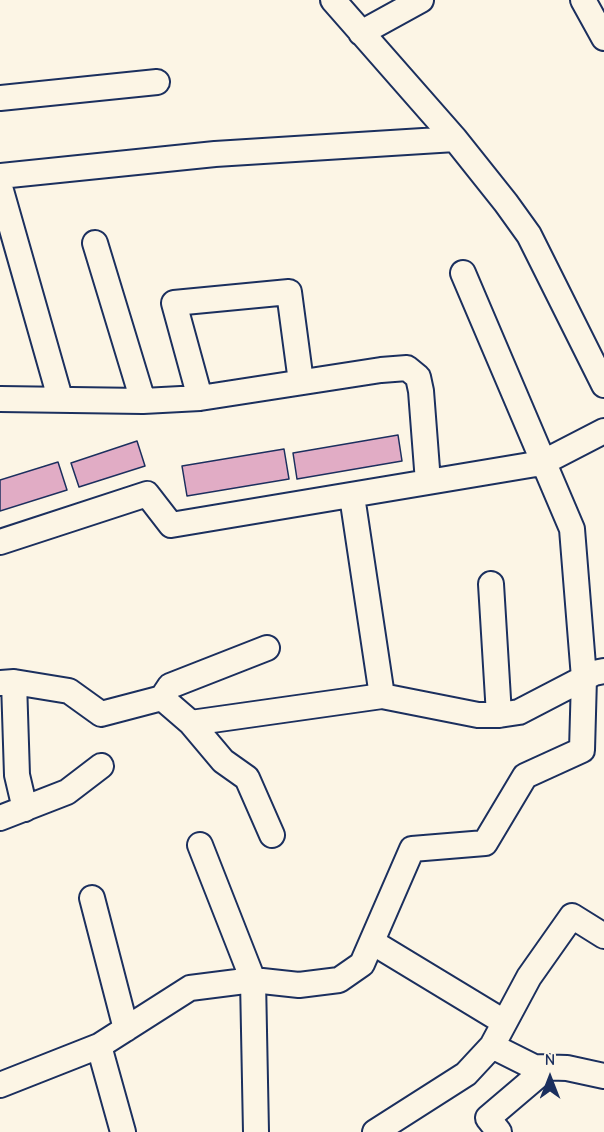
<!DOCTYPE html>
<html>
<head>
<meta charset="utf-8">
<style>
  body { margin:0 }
  #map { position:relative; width:604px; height:1132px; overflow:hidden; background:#fcf5e5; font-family:"Comic Neue",sans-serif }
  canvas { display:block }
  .north { position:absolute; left:520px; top:1048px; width:60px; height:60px; -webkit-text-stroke:4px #fcf5e5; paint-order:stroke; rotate:0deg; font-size:16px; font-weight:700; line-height:24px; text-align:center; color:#1b2f5e }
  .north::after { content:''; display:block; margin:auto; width:21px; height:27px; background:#1b2f5e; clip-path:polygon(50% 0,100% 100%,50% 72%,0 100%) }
</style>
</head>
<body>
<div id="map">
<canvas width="604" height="1132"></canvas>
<div class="north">N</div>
</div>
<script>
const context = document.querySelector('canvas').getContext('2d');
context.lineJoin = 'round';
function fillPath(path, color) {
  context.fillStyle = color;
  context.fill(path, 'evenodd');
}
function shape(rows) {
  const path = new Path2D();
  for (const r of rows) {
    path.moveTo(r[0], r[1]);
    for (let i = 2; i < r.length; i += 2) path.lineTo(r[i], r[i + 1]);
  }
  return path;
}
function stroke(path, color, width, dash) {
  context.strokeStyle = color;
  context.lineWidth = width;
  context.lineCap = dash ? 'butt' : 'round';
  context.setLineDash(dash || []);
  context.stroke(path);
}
const building = shape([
  [398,435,402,461,297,479,293,453,398,435],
  [137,441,145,466,79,487,71,463,137,441],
  [284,449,289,479,187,496,182,466,284,449],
  [58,462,67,490,0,511,0,480,58,462]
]);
const minor = shape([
  [333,0,455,139,506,203,529,235,604,385],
  [583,0,604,38],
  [361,33,421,0],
  [0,98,157,82],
  [0,176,215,154,455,139],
  [0,187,60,398],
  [95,243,143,401],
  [200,398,174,303,289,292,301,382],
  [0,399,143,401,200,398,381,370,407,368,418,377,421,391,428,482],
  [352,496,382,696],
  [0,542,147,494,171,525,542,463,604,431],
  [491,584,499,715],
  [14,682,17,775,25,809],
  [0,683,14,682,69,691,101,714,162,698,191,723,382,696,478,715,499,715,519,712,594,673,604,671],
  [162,698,170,686,267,648],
  [191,723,223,761,247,778,272,835],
  [0,818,67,792,101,766],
  [200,845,253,980,256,1132],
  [92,898,126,1029],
  [372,942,504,1022],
  [99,1046,123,1132],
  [492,1046,534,1067,567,1068,604,1076],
  [0,1085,99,1046,190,988,253,980,299,985,339,980,362,964,412,849,485,843,525,776,582,750,584,678,572,529,463,273],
  [375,1132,466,1074,492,1046,529,977,572,916,604,936],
  [499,1132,488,1118,548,1067]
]);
fillPath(building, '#e1acc5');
stroke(building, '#1b2f5e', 1.5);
stroke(minor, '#1b2f5e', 28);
stroke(minor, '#fcf5e5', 24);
</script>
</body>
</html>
